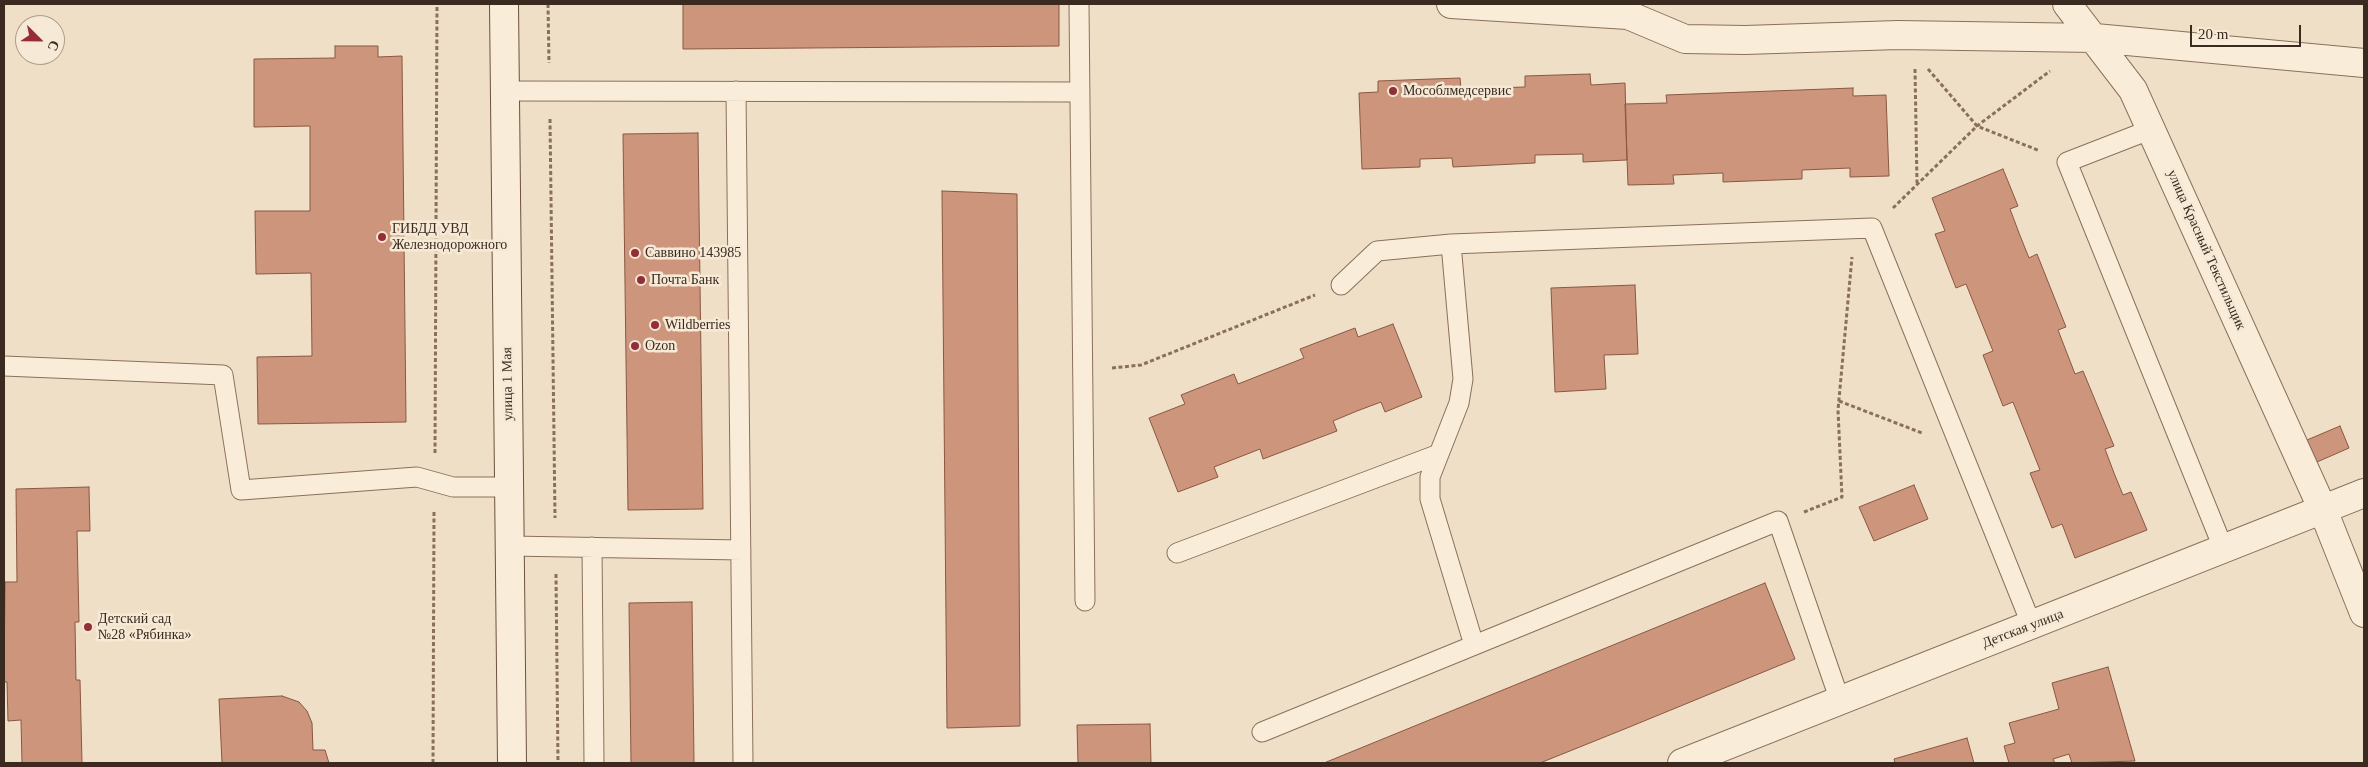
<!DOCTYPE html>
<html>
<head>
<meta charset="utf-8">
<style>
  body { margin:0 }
  #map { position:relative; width:2368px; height:767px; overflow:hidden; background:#efdfc6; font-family:Georgia,serif }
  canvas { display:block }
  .frame { position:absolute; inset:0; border:5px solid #3a2a1f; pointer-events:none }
  .north { position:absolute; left:15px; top:15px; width:50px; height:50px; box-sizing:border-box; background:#f6ead6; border:1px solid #ab9d8d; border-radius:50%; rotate:113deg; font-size:14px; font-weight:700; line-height:20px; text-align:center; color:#3a2a1f }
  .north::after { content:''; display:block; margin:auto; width:18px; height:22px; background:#992b37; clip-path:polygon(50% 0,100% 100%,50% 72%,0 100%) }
  .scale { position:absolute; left:2190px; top:25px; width:111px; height:22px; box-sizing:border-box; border:2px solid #3a2a1f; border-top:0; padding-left:6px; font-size:15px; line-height:18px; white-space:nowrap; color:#3a2a1f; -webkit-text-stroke:4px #f6ead6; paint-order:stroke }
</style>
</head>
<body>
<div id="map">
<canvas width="2368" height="767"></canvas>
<div class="frame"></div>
<div class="north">С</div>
<div class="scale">20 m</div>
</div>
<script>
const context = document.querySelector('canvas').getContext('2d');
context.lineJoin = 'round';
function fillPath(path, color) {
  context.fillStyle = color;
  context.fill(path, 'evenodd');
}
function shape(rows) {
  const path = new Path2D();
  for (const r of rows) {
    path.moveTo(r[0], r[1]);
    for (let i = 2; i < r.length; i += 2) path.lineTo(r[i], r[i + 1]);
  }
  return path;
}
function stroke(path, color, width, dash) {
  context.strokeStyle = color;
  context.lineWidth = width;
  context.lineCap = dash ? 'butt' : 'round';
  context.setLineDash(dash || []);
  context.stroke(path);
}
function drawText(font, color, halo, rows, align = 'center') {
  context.font = font + ' Georgia,serif';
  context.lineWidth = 5;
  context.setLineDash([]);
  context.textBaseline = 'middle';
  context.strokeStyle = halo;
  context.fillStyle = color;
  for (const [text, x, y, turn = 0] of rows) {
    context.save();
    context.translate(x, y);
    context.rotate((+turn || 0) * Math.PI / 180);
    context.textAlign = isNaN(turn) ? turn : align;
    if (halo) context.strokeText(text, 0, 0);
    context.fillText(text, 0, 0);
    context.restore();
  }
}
const building = shape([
  [683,4,1059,4,1059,46,683,49,683,4],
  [335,46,378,46,378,57,402,56,406,422,258,424,257,357,312,356,311,273,256,274,255,211,310,211,310,126,254,127,254,59,335,58,335,46],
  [1590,74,1591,85,1625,83,1627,160,1583,162,1583,154,1535,155,1535,163,1453,167,1452,158,1420,159,1420,167,1362,169,1359,93,1378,92,1378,81,1460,78,1461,89,1525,87,1525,76,1590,74],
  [1853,88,1853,96,1886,95,1889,176,1850,177,1850,168,1802,170,1802,179,1723,182,1723,173,1673,175,1674,184,1628,185,1625,104,1667,103,1666,95,1853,88],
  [698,133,703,509,628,510,623,134,698,133],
  [2003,169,2018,206,2010,209,2019,233,2029,258,2037,254,2066,327,2058,330,2075,374,2083,371,2114,446,2105,449,2114,473,2123,495,2131,492,2147,530,2075,558,2062,524,2052,528,2030,473,2040,470,2013,402,2003,406,1983,355,1993,351,1966,284,1956,288,1935,234,1945,231,1932,198,2003,169],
  [942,191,1017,194,1020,726,947,728,942,191],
  [1635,285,1638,354,1604,355,1606,389,1555,392,1551,288,1635,285],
  [1393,324,1422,397,1385,412,1381,402,1357,411,1333,421,1337,431,1263,459,1260,449,1214,467,1218,477,1178,492,1149,418,1185,404,1181,395,1234,374,1238,384,1304,358,1300,349,1355,328,1358,337,1393,324],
  [2340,426,2349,448,2317,462,2307,440,2340,426],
  [1914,485,1928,519,1874,541,1859,507,1914,485],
  [89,487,90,531,77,531,79,622,75,622,76,680,80,680,82,763,22,763,21,720,8,721,7,682,4,682,5,582,17,582,16,489,89,487],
  [1765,583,1795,659,1627,728,1540,763,1324,763,1765,583],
  [692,602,694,763,631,763,629,603,692,602],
  [2108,667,2135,761,2072,763,2069,754,2053,759,2055,763,2009,763,2004,746,2015,743,2009,723,2059,709,2052,683,2108,667],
  [282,696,299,702,307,711,312,723,313,750,325,750,329,763,222,763,219,699,282,696],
  [1150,724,1151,763,1078,763,1077,725,1150,724],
  [1967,738,1974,763,1895,763,1894,759,1967,738]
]);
const path = shape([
  [548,4,549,63],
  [1915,69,1917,183],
  [1928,69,1977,126,2040,151],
  [550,119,555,518],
  [1893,208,1977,126,2050,71],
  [1112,368,1141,365,1315,295],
  [1839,401,1922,433],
  [435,453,437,4],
  [1804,512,1842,497,1838,410,1852,257],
  [556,574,558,763],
  [433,763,434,511]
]);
const lane = shape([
  [1079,4,1085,601],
  [505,91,1079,92],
  [736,91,743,763],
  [2152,129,2067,162,2224,550],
  [1451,244,1463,379,1459,403,1430,477,1430,499,1474,645],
  [1341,285,1377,251,1451,244,1872,228,2032,626],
  [4,366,223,375,241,490,417,477,453,487,509,487],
  [510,546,741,550],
  [592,547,594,763],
  [1177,553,1439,454],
  [1262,732,1778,521,1840,701]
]);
const street = shape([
  [1451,4,1628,15,1685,39,1745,40,1898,35,2095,38,2364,63],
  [2067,4,2133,90,2323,510,2364,613],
  [1682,763,2364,493]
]);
const secondary = shape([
  [504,4,512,763]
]);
const markers = [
  [1393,91,5,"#992b37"],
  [382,237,5,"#992b37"],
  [635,253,5,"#992b37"],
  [641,280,5,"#992b37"],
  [655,325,5,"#992b37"],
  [635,346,5,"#992b37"],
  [88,627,5,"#992b37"]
];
const poiNames = [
  ["Мособлмедсервис",1403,91],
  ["ГИБДД УВД",392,229],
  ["Железнодорожного",392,245],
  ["Саввино 143985",645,253],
  ["Почта Банк",651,280],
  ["Wildberries",665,325],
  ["Ozon",645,346],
  ["Детский сад",98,619],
  ["№28 «Рябинка»",98,635]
];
const streetNames = [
  ["улица Красный Текстильщик",2206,250,66],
  ["улица 1 Мая",508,384,-91],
  ["Детская улица",2023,629,-21]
];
fillPath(building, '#cd967c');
stroke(building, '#895741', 1);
stroke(lane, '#8a705b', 21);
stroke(street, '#8a705b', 30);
stroke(secondary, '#6c513f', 30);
stroke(path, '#8a705b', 3, [4, 2.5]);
stroke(lane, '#f9edda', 19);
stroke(street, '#f9edda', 28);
stroke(secondary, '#f9edda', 28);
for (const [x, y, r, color] of markers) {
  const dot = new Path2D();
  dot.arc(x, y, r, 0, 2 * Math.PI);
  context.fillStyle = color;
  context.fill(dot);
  stroke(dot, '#f6ead6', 2);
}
drawText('14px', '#3a2a1f', '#f6ead6', poiNames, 'left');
drawText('14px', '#3a2a1f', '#f6ead6', streetNames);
</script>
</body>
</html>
